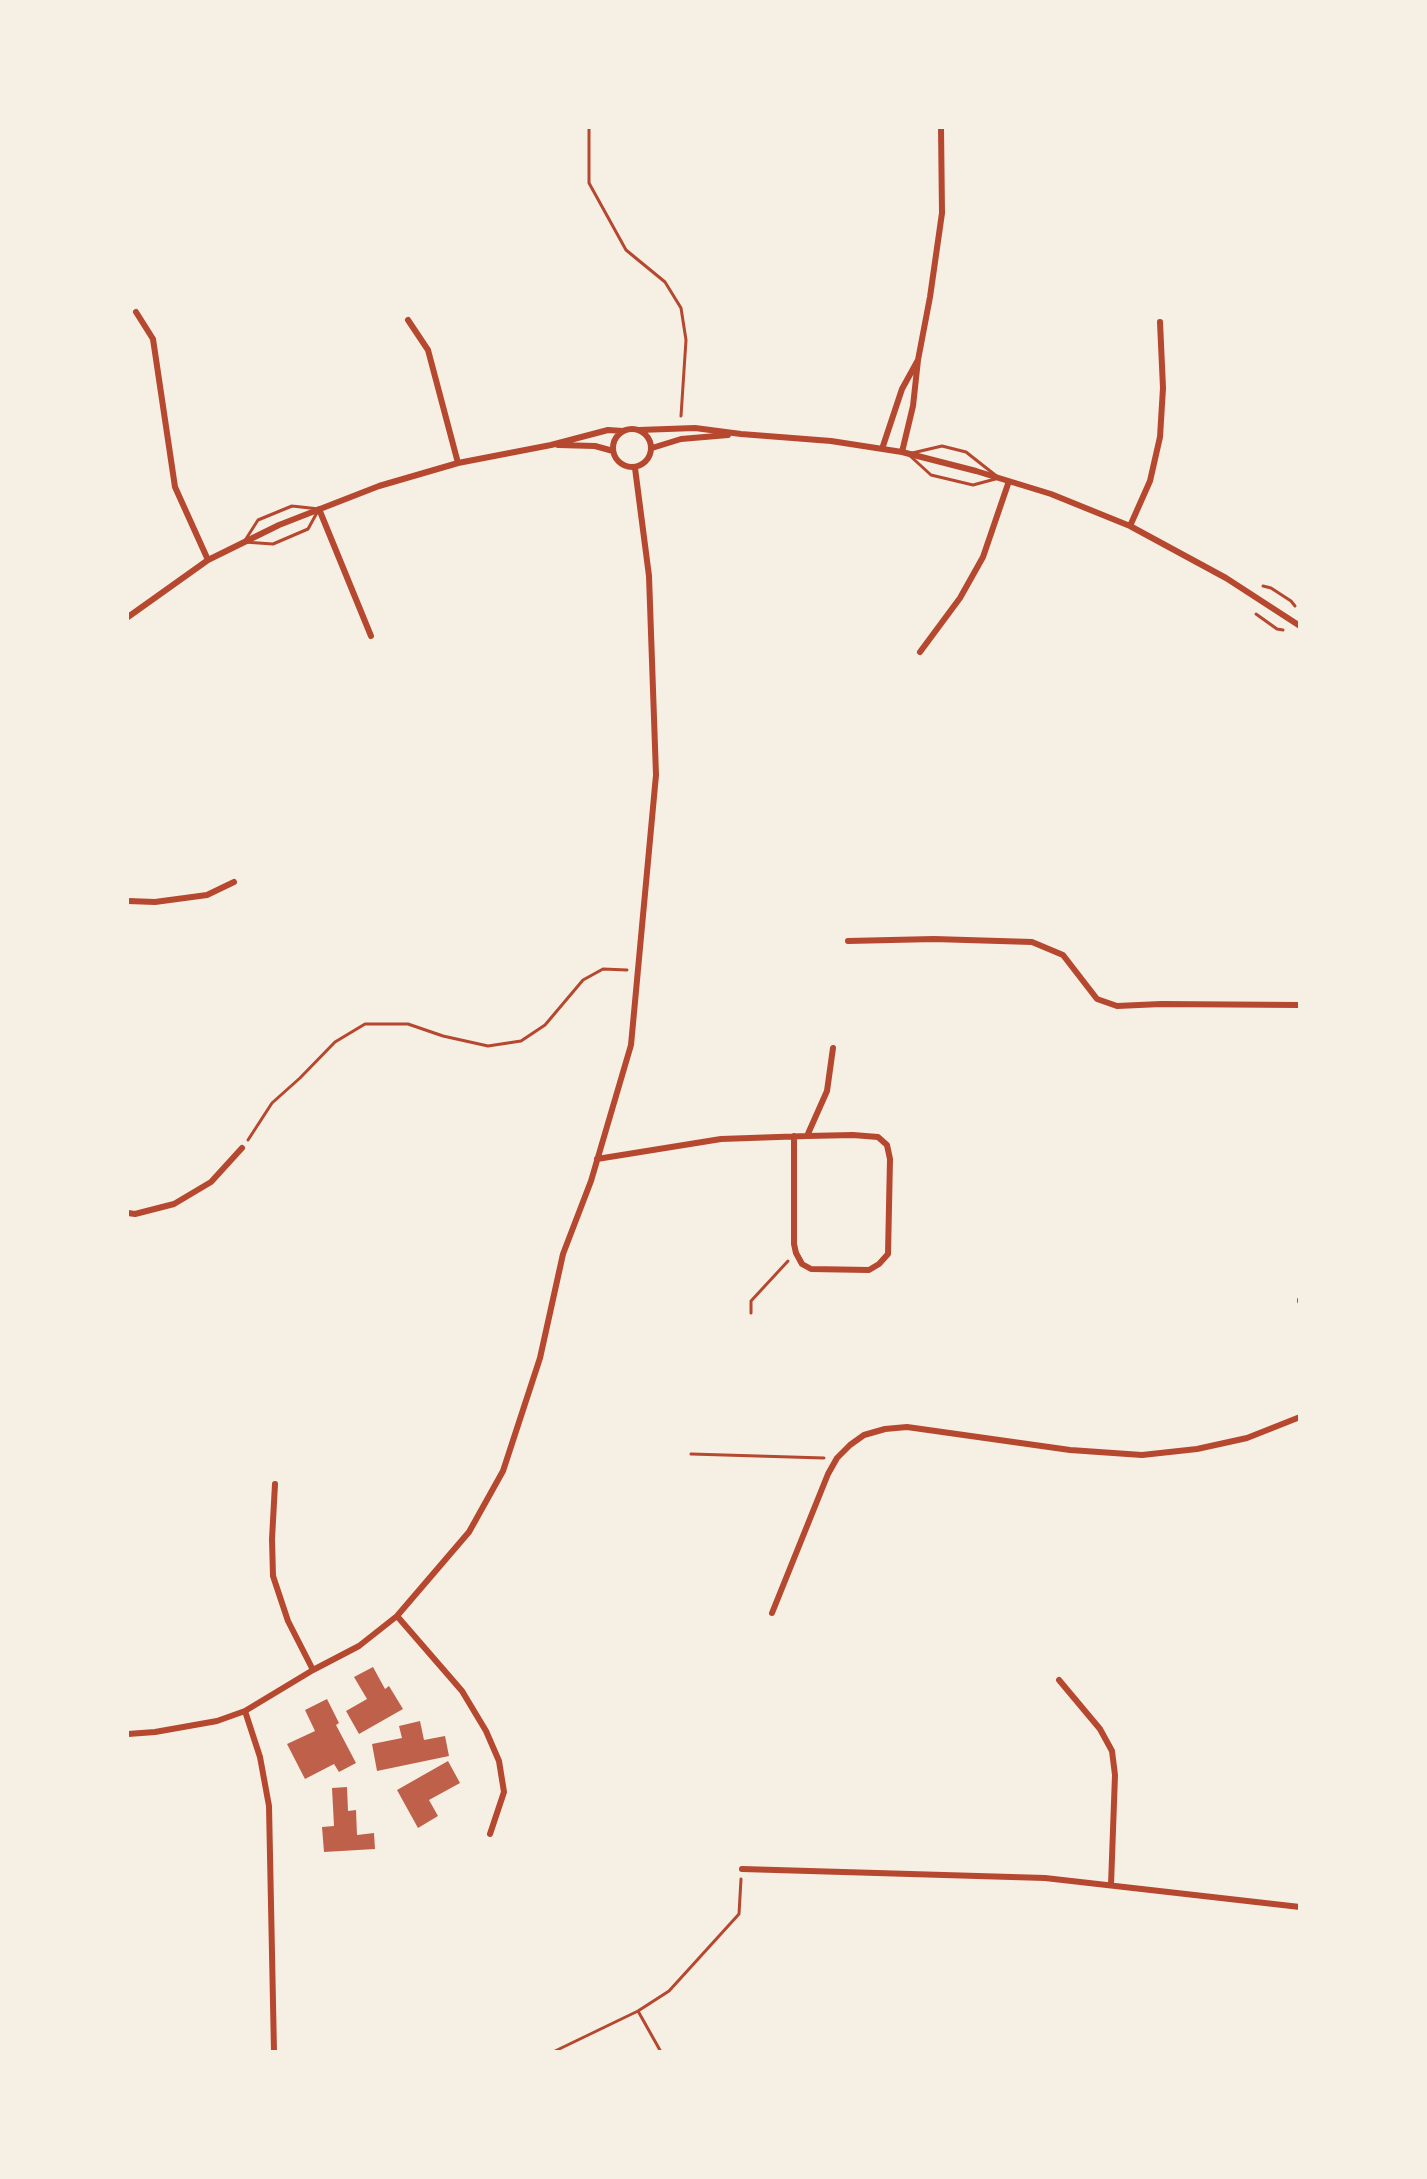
<!DOCTYPE html>
<html>
<head>
<meta charset="utf-8">
<style>
  body { margin:0 }
  #map { position:relative; width:1427px; height:2179px; overflow:hidden; background:#f6efe4; font-family:"Work Sans",sans-serif }
  canvas { display:block }
  .frame { position:absolute; inset:0; border:129px solid #f6efe4; pointer-events:none }
</style>
</head>
<body>
<div id="map">
<canvas width="1427" height="2179"></canvas>
<div class="frame"></div>
</div>
<script>
const context = document.querySelector('canvas').getContext('2d');
context.lineJoin = 'round';
function fillPath(path, color) {
  context.fillStyle = color;
  context.fill(path, 'evenodd');
}
function shape(rows) {
  const path = new Path2D();
  for (const r of rows) {
    if (r.length === 3) {
      path.moveTo(r[0] + r[2], r[1]);
      path.arc(r[0], r[1], r[2], 0, 2 * Math.PI);
      continue;
    }
    path.moveTo(r[0], r[1]);
    for (let i = 2; i < r.length; i += 2) path.lineTo(r[i], r[i + 1]);
  }
  return path;
}
function stroke(path, color, width, dash) {
  context.strokeStyle = color;
  context.lineWidth = width;
  context.lineCap = dash ? 'butt' : 'round';
  context.setLineDash(dash || []);
  context.stroke(path);
}
const building = shape([
  [373,1667,385,1689,389,1686,403,1709,359,1734,346,1711,367,1699,354,1677],
  [327,1699,339,1723,336,1725,356,1763,339,1772,334,1764,305,1779,287,1744,315,1731,305,1710],
  [420,1721,424,1740,445,1736,449,1756,377,1771,372,1744,402,1738,399,1726],
  [448,1761,460,1783,429,1800,438,1816,418,1828,397,1790],
  [347,1787,348,1811,356,1810,357,1835,374,1833,375,1849,324,1852,322,1827,334,1826,332,1788]
]);
const path = shape([
  [589,128,589,183,626,250,665,282,681,308,686,340,681,416],
  [942,446,966,452,999,478,973,485,931,475,908,454,942,446],
  [292,506,319,509,308,529,273,544,244,542,258,520,292,506],
  [1263,586,1271,588,1291,601,1295,606],
  [1256,614,1277,629,1283,630],
  [248,1140,272,1103,300,1078,335,1042,365,1024,408,1024,443,1036,488,1046,521,1041,545,1025,583,980,603,969,627,970],
  [751,1313,751,1301,788,1261],
  [691,1454,824,1458],
  [638,2011,661,2052],
  [553,2052,638,2011,669,1991,739,1914,741,1879]
]);
const minor = shape([
  [136,312,153,339,175,487,208,560],
  [408,320,428,350,458,463],
  [632,448,19],
  [639,430,695,428,741,434,831,441,902,452,976,471,1051,494,1130,526,1226,578,1300,626],
  [558,445,595,446,613,451],
  [652,448,681,439,728,435],
  [882,449,902,389,918,360],
  [902,452,913,406,918,360,930,297,942,213,941,128],
  [319,509,371,636],
  [1130,526,1150,481,1160,437,1163,388,1160,322],
  [128,617,208,560,279,525,379,486,458,463,551,445,608,430,623,431],
  [920,652,960,598,983,557,1009,481],
  [128,901,155,902,207,895,234,882],
  [848,941,934,939,1032,942,1063,955,1097,999,1117,1006,1161,1004,1300,1005],
  [807,1136,827,1091,833,1048],
  [597,1159,721,1139,807,1136,853,1135,878,1137,887,1145,890,1159,888,1254,879,1264,869,1270,811,1269,802,1264,796,1253,794,1244,794,1136],
  [128,1213,135,1214,174,1204,211,1182,242,1148],
  [1300,1300,1300,1301],
  [275,1484,272,1539,273,1576,288,1621,313,1670],
  [772,1613,828,1474,837,1458,850,1445,864,1435,885,1429,907,1427,1070,1450,1142,1455,1197,1449,1247,1438,1300,1417],
  [397,1616,462,1691,486,1731,499,1761,504,1792,490,1834],
  [1059,1680,1100,1729,1112,1751,1115,1775,1111,1885],
  [245,1711,260,1757,269,1806,274,2052],
  [128,1734,155,1732,217,1721,245,1711,313,1670,359,1646,397,1616,469,1532,503,1471,540,1358,563,1254,591,1181,631,1045,656,775,649,576,635,468],
  [742,1869,1045,1878,1300,1907]
]);
fillPath(building, '#bf614a');
stroke(path, '#b5482f', 3);
stroke(minor, '#b5482f', 6);
</script>
</body>
</html>
